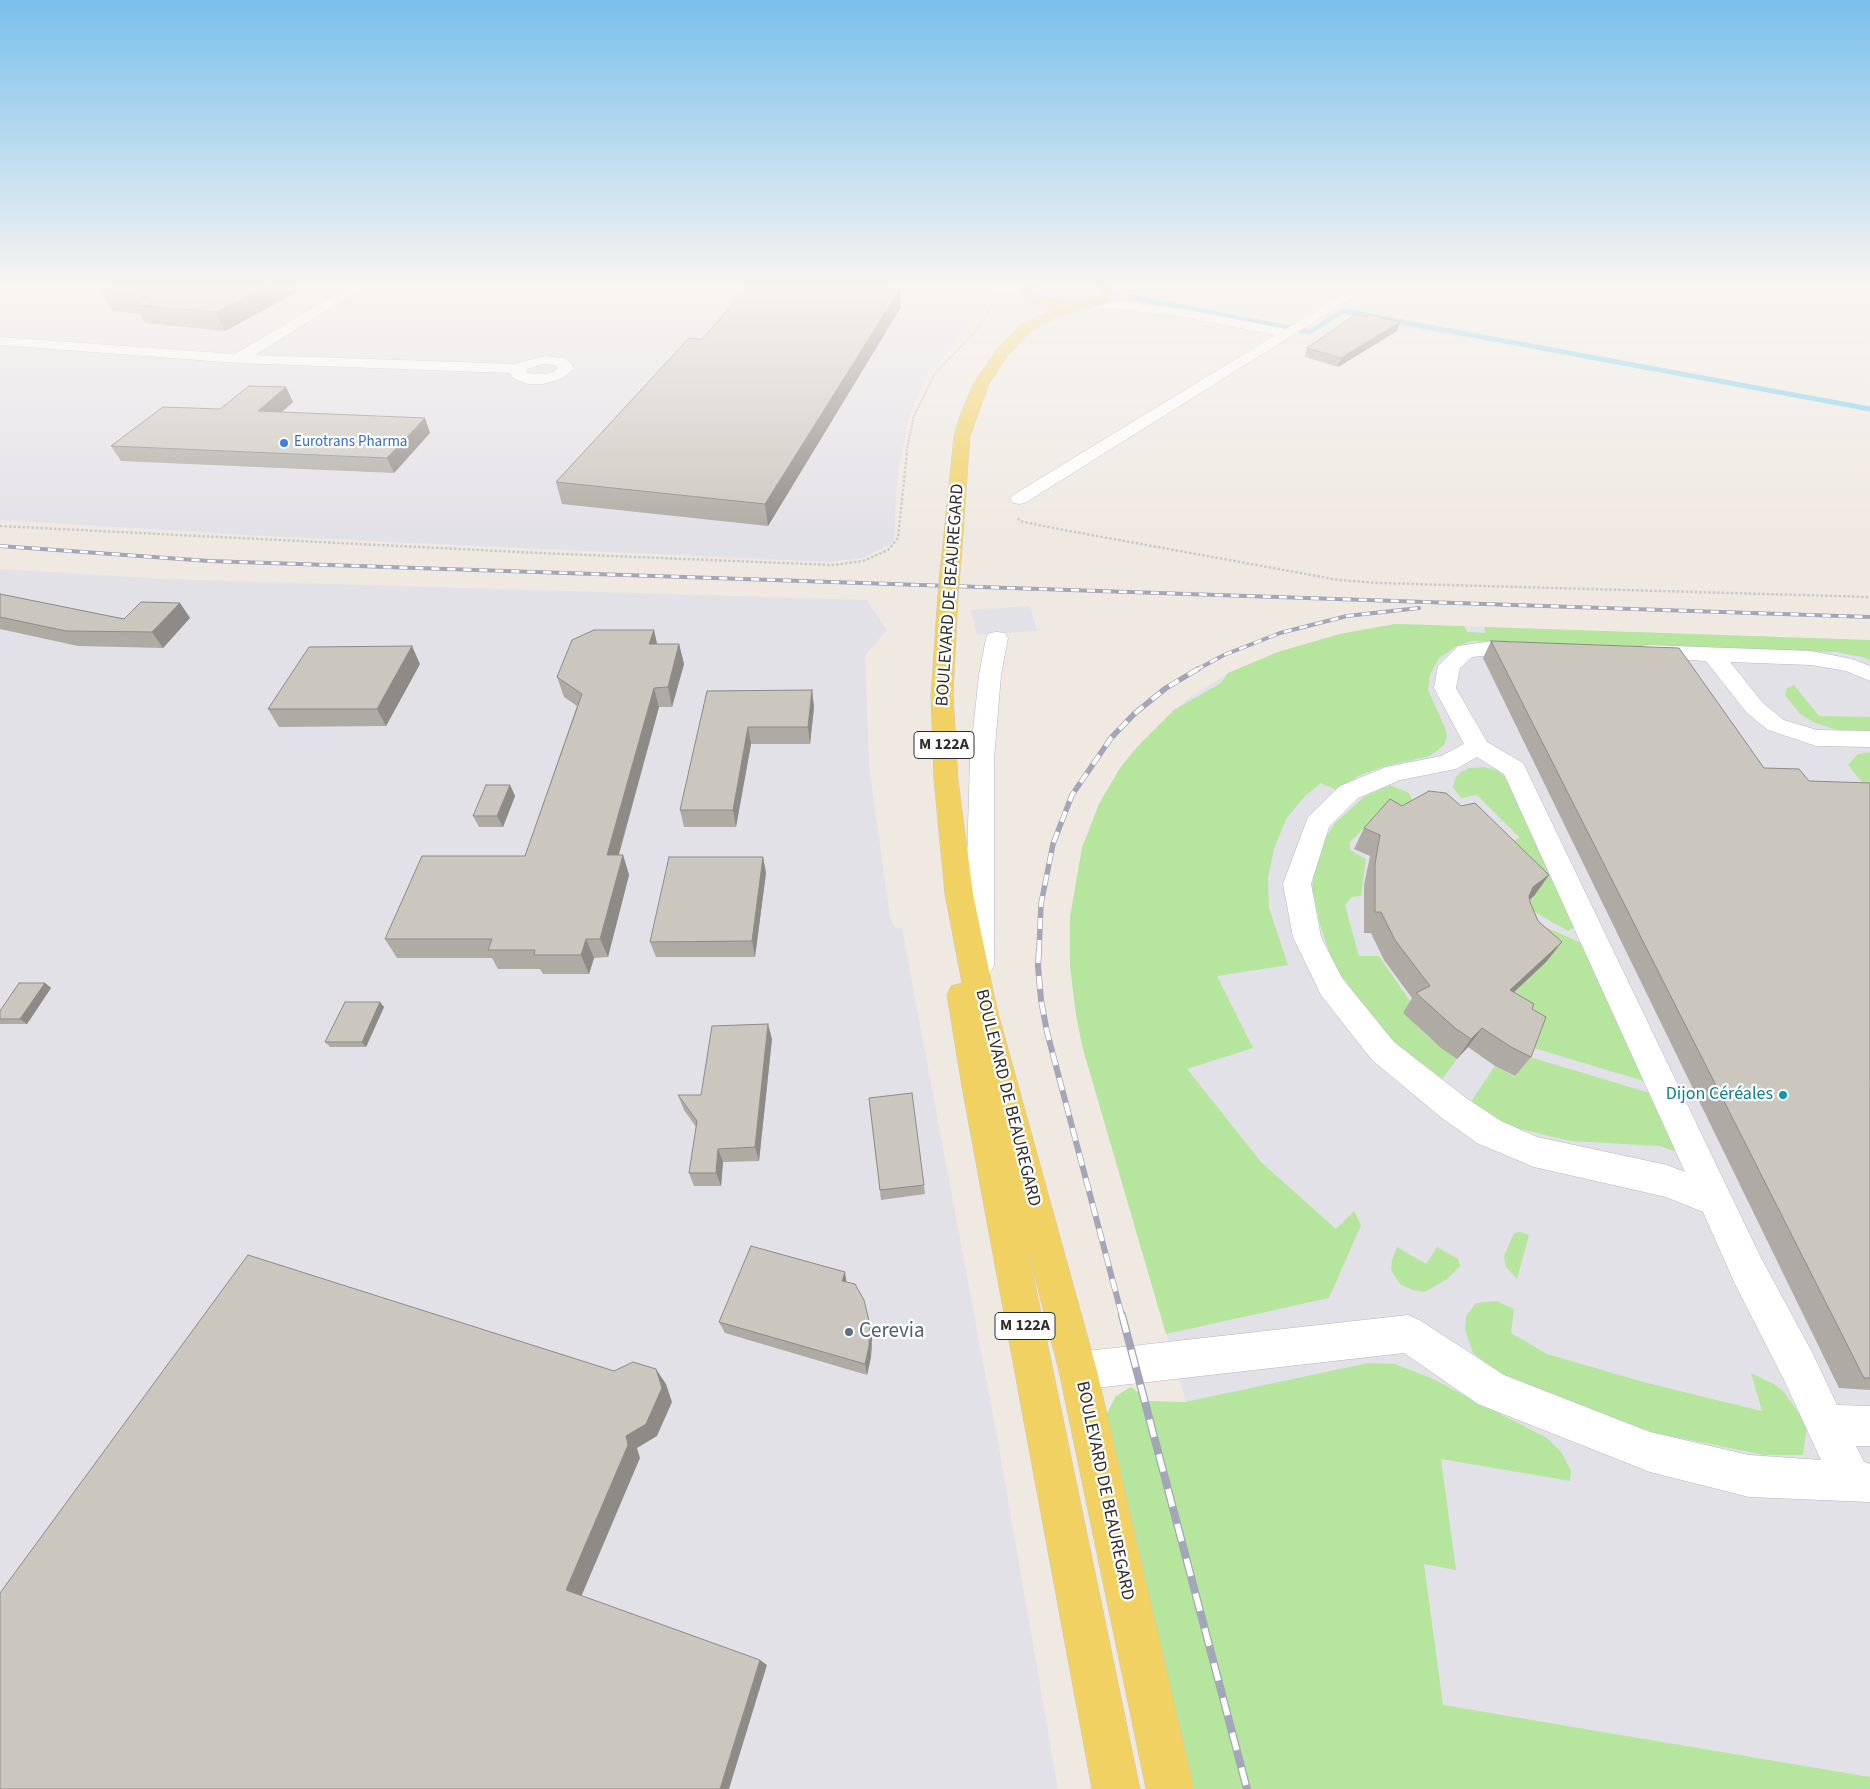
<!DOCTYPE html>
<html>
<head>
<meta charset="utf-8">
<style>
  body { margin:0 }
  canvas { display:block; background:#efe9e1 }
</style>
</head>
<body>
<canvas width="1870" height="1789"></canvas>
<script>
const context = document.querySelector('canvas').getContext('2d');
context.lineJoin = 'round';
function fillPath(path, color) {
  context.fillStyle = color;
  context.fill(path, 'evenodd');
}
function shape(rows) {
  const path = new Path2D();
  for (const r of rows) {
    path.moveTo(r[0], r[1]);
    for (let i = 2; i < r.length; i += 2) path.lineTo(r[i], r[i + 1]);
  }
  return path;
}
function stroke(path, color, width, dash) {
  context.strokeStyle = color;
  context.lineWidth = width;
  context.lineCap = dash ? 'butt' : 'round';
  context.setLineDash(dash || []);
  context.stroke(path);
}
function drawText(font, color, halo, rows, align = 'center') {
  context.font = font + ' "Source Sans 3",sans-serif';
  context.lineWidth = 4.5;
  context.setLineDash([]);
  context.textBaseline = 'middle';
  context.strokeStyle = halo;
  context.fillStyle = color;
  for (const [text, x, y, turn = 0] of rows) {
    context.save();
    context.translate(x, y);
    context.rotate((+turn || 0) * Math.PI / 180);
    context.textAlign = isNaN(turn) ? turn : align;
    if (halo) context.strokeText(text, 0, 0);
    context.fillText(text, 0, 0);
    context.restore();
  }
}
const industrial = shape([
  [0,286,973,286,968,297,974,319,923,383,908,420,897,479,894,542,863,558,827,562,283,537,0,520],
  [0,569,165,579,867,600,887,630,865,656,869,765,890,918,896,928,902,928,1000,1453,1058,1789,0,1789],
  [1030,606,1037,631,977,635,971,610],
  [1395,624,1870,640,1870,1789,1299,1789,1083,1049,1076,1015,1070,966,1070,917,1082,848,1099,804,1120,768,1137,747,1174,710,1192,696,1228,673,1278,652,1340,634]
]);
const green = shape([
  [1395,624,1464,626,1467,632,1486,633,1484,627,1870,640,1870,660,1862,657,1836,652,1472,641,1457,646,1439,658,1430,675,1428,690,1446,730,1447,737,1444,745,1430,756,1382,767,1358,776,1338,791,1321,783,1305,796,1286,819,1274,849,1268,878,1269,908,1288,965,1217,976,1253,1048,1187,1069,1261,1162,1336,1229,1354,1211,1361,1225,1329,1298,1166,1334,1083,1049,1076,1015,1070,966,1070,917,1082,848,1099,804,1120,768,1137,747,1174,710,1221,683,1228,673,1278,652,1340,634],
  [1794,685,1819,716,1870,717,1870,731,1837,730,1813,722,1800,714,1785,695,1787,688],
  [1870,752,1870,792,1848,765,1858,754],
  [1484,767,1496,770,1507,778,1579,925,1568,931,1522,905,1535,897,1488,849,1520,838,1477,795,1461,798,1453,787,1456,777,1461,772,1469,768],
  [1390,785,1409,793,1412,800,1384,816,1377,815,1350,842,1350,850,1366,859,1361,896,1352,897,1345,905,1359,956,1379,956,1414,1007,1404,1013,1428,1037,1457,1059,1440,1082,1405,1054,1364,1010,1332,961,1320,924,1312,887,1320,846,1335,823,1364,797],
  [1516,914,1588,946,1650,1083,1527,1046,1463,947],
  [1523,1055,1653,1094,1682,1154,1660,1146,1570,1141,1508,1126,1470,1103,1495,1066,1515,1077],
  [1521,1232,1529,1235,1517,1279,1506,1267,1504,1256,1514,1233],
  [1397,1247,1426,1264,1437,1247,1458,1259,1460,1266,1447,1279,1425,1292,1413,1290,1400,1284,1391,1270,1392,1260],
  [1496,1301,1514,1309,1511,1333,1547,1354,1647,1383,1762,1411,1751,1373,1774,1384,1784,1392,1807,1425,1803,1455,1764,1455,1655,1433,1553,1397,1501,1374,1473,1353,1465,1330,1466,1316,1476,1303],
  [1368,1363,1395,1364,1431,1378,1547,1438,1562,1453,1571,1471,1570,1481,1441,1459,1456,1570,1424,1564,1443,1705,1870,1777,1870,1789,1194,1789,1105,1417,1116,1396,1131,1387,1150,1401,1185,1402]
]);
const stream = shape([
  [1130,297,1310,332,1343,311,1870,409]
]);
const pathFar1 = shape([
  [961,286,975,288],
  [1396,324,1462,336],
  [906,454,914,416,935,373,979,328,992,304]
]);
const path = shape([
  [1018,518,1020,521,1053,528,1339,580,1379,583,1870,597],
  [0,526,539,553,832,565,863,561,888,550,898,538,907,452]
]);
const minor = shape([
  [350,286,366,286,255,355,515,364,544,356,564,358,571,363,574,369,563,378,543,384,528,384,513,378,510,373,238,363,0,345,0,337,235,354,350,286],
  [544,364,555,365,558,368,553,372,543,374,526,373,527,369,544,364],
  [988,286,1011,286,1036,292,1038,295,1031,299,989,289,988,286],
  [1355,286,1371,286,1025,503,1019,504,1013,503,1010,499,1013,495,1275,335,1189,318,1119,309,1093,308,1086,304,1088,301,1119,301,1189,310,1286,329,1355,286],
  [997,632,1005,633,1008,638,1001,675,994,759,994,966,989,974,979,978,969,974,964,966,970,759,979,675,986,638,989,633,997,632],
  [1492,641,1526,642,1534,644,1537,649,1534,654,1526,656,1492,655,1472,657,1460,668,1456,688,1487,742,1523,763,1526,769,1761,1258,1812,1352,1837,1405,1870,1406,1870,1446,1856,1446,1864,1462,1870,1464,1870,1502,1749,1497,1650,1472,1478,1404,1404,1353,1078,1390,1064,1385,1059,1371,1064,1357,1078,1352,1408,1315,1421,1321,1504,1375,1650,1432,1749,1455,1821,1460,1784,1380,1735,1284,1703,1212,1666,1197,1534,1167,1477,1143,1442,1118,1372,1060,1321,995,1293,937,1283,884,1308,817,1340,786,1386,767,1441,756,1464,744,1434,688,1438,666,1458,646,1492,641],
  [1477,757,1504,774,1685,1172,1667,1165,1537,1137,1501,1121,1466,1098,1394,1042,1342,978,1321,937,1311,884,1329,827,1358,798,1400,780,1456,769,1477,757],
  [1646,645,1811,651,1852,659,1870,666,1870,681,1846,671,1811,665,1730,662,1763,703,1784,720,1817,730,1870,731,1870,747,1816,746,1768,730,1747,713,1706,661,1638,657,1635,652,1638,647,1646,645]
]);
const major = shape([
  [1024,286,1038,286,1036,292,1042,297,1068,302,1088,301,1099,297,1103,293,1100,286,1113,286,1117,294,1109,303,1058,316,1032,330,1008,355,989,384,970,436,960,573,957,577,950,579,943,577,940,573,954,436,960,416,973,384,997,349,1022,324,1054,309,1032,303,1022,293,1024,286],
  [948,589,955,591,958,595,953,695,958,780,973,894,997,1009,1097,1371,1194,1789,1146,1789,1059,1371,1028,1250,1140,1789,1092,1789,962,1087,947,995,951,986,962,983,945,894,934,780,931,695,938,595,941,591,948,589]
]);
const railFar3 = shape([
  [0,546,209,561,1870,617],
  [1196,670,1224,655,1280,633,1347,616,1419,608]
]);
const railFar2 = shape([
  [1039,951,1041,904,1053,844,1072,795,1111,738,1134,714,1166,688,1198,669]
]);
const railFar1 = shape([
  [1039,950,1038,966,1041,1000,1047,1032,1122,1316]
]);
const rail = shape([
  [1122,1315,1247,1789]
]);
const majorBridge = shape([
  [948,595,950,573]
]);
const wall = shape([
  [102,292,297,292,225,331,145,323,140,314,112,311],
  [901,307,768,526,562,504,556,482,702,339],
  [1397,331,1338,367,1305,357,1307,348],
  [286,387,293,402,282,412,430,433,394,473,121,461,111,446],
  [0,594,124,619,180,603,190,618,163,648,78,646,0,629],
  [654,630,657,644,679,644,684,664,672,707,659,707,619,855,623,855,629,875,608,957,594,958,589,974,543,974,540,969,498,969,492,958,397,958,385,939,525,856,577,706,564,697,557,677],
  [1491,641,1764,768,1809,781,1870,783,1870,1390,1839,1388,1483,658],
  [420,664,386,726,279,727,268,709],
  [812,690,814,707,810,744,751,744,736,827,684,827,680,810,707,691],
  [510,785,515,796,503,827,479,827,473,816],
  [1402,806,1461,806,1549,875,1534,896,1530,900,1530,902,1538,921,1562,942,1546,962,1514,992,1532,1009,1531,1057,1515,1076,1495,1066,1468,1047,1457,1059,1441,1048,1403,1013,1412,998,1384,960,1371,933,1364,933,1364,885,1370,856,1354,849,1364,828],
  [763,857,766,873,755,957,656,957,650,942],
  [45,983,51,988,27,1024,0,1024,0,1011],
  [380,1002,384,1007,366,1047,330,1047,325,1042],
  [772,1039,759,1161,723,1162,721,1186,694,1186,689,1173,696,1127,684,1110,678,1095,701,1095],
  [869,1098,924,1185,925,1194,881,1200],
  [847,1282,870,1325,872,1337,871,1357,867,1375,725,1333,719,1322]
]);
const shadedWall = shape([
  [266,286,295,286,297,292,225,331,216,312],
  [900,289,901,307,768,526,765,504],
  [1400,322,1397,331,1338,367,1341,358],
  [286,387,293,402,266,426,258,411],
  [425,418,430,433,394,473,387,458],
  [180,603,190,618,163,648,152,632],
  [654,630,658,649,649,644],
  [679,644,684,664,672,707,668,687],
  [412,646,420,664,386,726,377,709],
  [654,688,659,707,613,875,607,855],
  [812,690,814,707,810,744,808,727],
  [748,727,751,744,736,827,733,810],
  [510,785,515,796,503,827,497,816],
  [623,855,629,875,608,957,600,939],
  [763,857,766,873,755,957,752,941],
  [1549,875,1534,896,1519,908,1533,887],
  [586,939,594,958,589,974,581,955],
  [1562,942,1546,962,1495,1010,1510,990],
  [45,983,51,988,27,1024,20,1019],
  [380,1002,384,1007,366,1047,362,1042],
  [768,1024,772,1039,759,1161,755,1147],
  [1482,1028,1468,1047,1457,1059,1471,1039],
  [718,1149,723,1162,721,1186,716,1173],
  [845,1272,847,1284,842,1281],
  [870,1325,872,1337,871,1357,867,1375,865,1364],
  [656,1369,666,1384,672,1402,657,1436,637,1448,640,1458,581,1597,566,1590,626,1436],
  [760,1660,767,1665,729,1789,720,1789]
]);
const building = shape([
  [114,286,266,286,216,312,135,305,150,297,102,292,114,286],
  [749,286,864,286,900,289,765,504,556,482,689,338,702,339,749,286],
  [1356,314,1366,317,1370,314,1400,322,1341,358,1307,348,1356,314],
  [249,386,286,387,258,411,425,418,387,458,111,446,163,407,220,409,249,386],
  [0,594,124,619,141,602,180,603,152,632,66,631,0,617,0,594],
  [594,630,654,630,649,644,679,644,668,687,654,688,607,855,623,855,600,939,586,939,581,955,534,955,535,950,488,950,492,939,385,939,422,856,525,856,582,694,557,677,572,640,594,630],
  [1491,641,1679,648,1764,768,1799,769,1809,781,1870,783,1870,1378,1864,1378,1491,641],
  [412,646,377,709,268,709,309,647,412,646],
  [812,690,808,727,748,727,733,810,680,810,707,691,812,690],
  [486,785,510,785,497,816,473,816,486,785],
  [1429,791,1446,793,1461,806,1475,803,1549,875,1533,887,1529,896,1530,902,1538,921,1562,942,1510,990,1534,1004,1532,1009,1546,1017,1531,1057,1511,1047,1482,1028,1471,1039,1455,1028,1416,993,1430,986,1395,940,1381,912,1375,912,1375,864,1380,835,1364,828,1390,799,1402,806,1429,791],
  [669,857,763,857,752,941,650,942,669,857],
  [19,983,45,983,20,1019,0,1019,0,1011,19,983],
  [345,1002,380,1002,362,1042,325,1042,345,1002],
  [768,1024,755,1147,718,1149,716,1173,689,1173,697,1121,678,1095,701,1095,712,1026,768,1024],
  [912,1093,924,1185,880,1190,869,1098,912,1093],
  [751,1246,845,1272,842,1281,855,1284,864,1300,870,1325,869,1346,865,1364,719,1322,751,1246],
  [248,1255,614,1371,633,1362,656,1369,662,1388,646,1424,626,1436,628,1445,566,1590,760,1660,720,1789,0,1789,0,1593,248,1255]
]);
const markers = [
  [284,443,5,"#3f7fe0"],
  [1783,1095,5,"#0f9aa8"],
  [849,1332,5,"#5c6f8a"]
];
const farShopnames = [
  ["Eurotrans Pharma",294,443]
];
const shields = [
  [944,745,60],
  [1025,1326,60]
];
const shieldNames = [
  ["M 122A",944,745],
  ["M 122A",1025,1326]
];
const streetNames = [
  ["BOULEVARD DE BEAUREGARD",951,595,-86],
  ["BOULEVARD DE BEAUREGARD",1007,1098,76],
  ["BOULEVARD DE BEAUREGARD",1104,1491,78]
];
const cultureNames = [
  ["Dijon Céréales",1773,1095]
];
const nearServicenames = [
  ["Cerevia",859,1332]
];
fillPath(industrial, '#e3e1e8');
fillPath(green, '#b6e59e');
stroke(stream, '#75cff0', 5);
stroke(minor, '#b4b7c1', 1);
stroke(major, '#c9c9c9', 1);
stroke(pathFar1, '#c9c9c9', 2, [2, 1]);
stroke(path, '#c9c9c9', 2.5, [2.5, 2]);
fillPath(minor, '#fff');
fillPath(major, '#f2d163');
stroke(railFar3, '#a3a6b8', 4);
stroke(railFar2, '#a3a6b8', 5.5);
stroke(railFar1, '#a3a6b8', 6);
stroke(rail, '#a3a6b8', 8);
stroke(railFar3, '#fff', 2.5, [8]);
stroke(railFar2, '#fff', 4, [11]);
stroke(railFar1, '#fff', 4.5, [13]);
stroke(rail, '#fff', 5.5, [18]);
stroke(majorBridge, '#c9c9c9', 21, []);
stroke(majorBridge, '#f2d163', 19);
fillPath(wall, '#afaba4');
fillPath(shadedWall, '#8e8b86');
fillPath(building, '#cbc7bf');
stroke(building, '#8e8b86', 1);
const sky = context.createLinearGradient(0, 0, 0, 537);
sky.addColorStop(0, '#7abfeb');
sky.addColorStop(0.53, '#f8f5f2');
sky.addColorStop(1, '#f8f5f200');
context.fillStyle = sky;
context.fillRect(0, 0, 1870, 537);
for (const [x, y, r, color] of markers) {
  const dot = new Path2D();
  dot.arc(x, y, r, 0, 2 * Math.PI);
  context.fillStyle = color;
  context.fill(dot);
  stroke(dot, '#fff', 2);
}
drawText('15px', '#366cbe', '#fff', farShopnames, 'left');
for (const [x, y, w] of shields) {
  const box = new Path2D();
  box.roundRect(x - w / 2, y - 13.5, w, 27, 4);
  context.fillStyle = '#fff';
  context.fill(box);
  stroke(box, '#2e2e2e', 1);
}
drawText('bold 16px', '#2e2e2e', null, shieldNames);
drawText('18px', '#2e2e2e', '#fff', streetNames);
drawText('18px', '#0d838f', '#fff', cultureNames, 'right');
drawText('21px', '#4e5e75', '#fff', nearServicenames, 'left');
</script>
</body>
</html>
